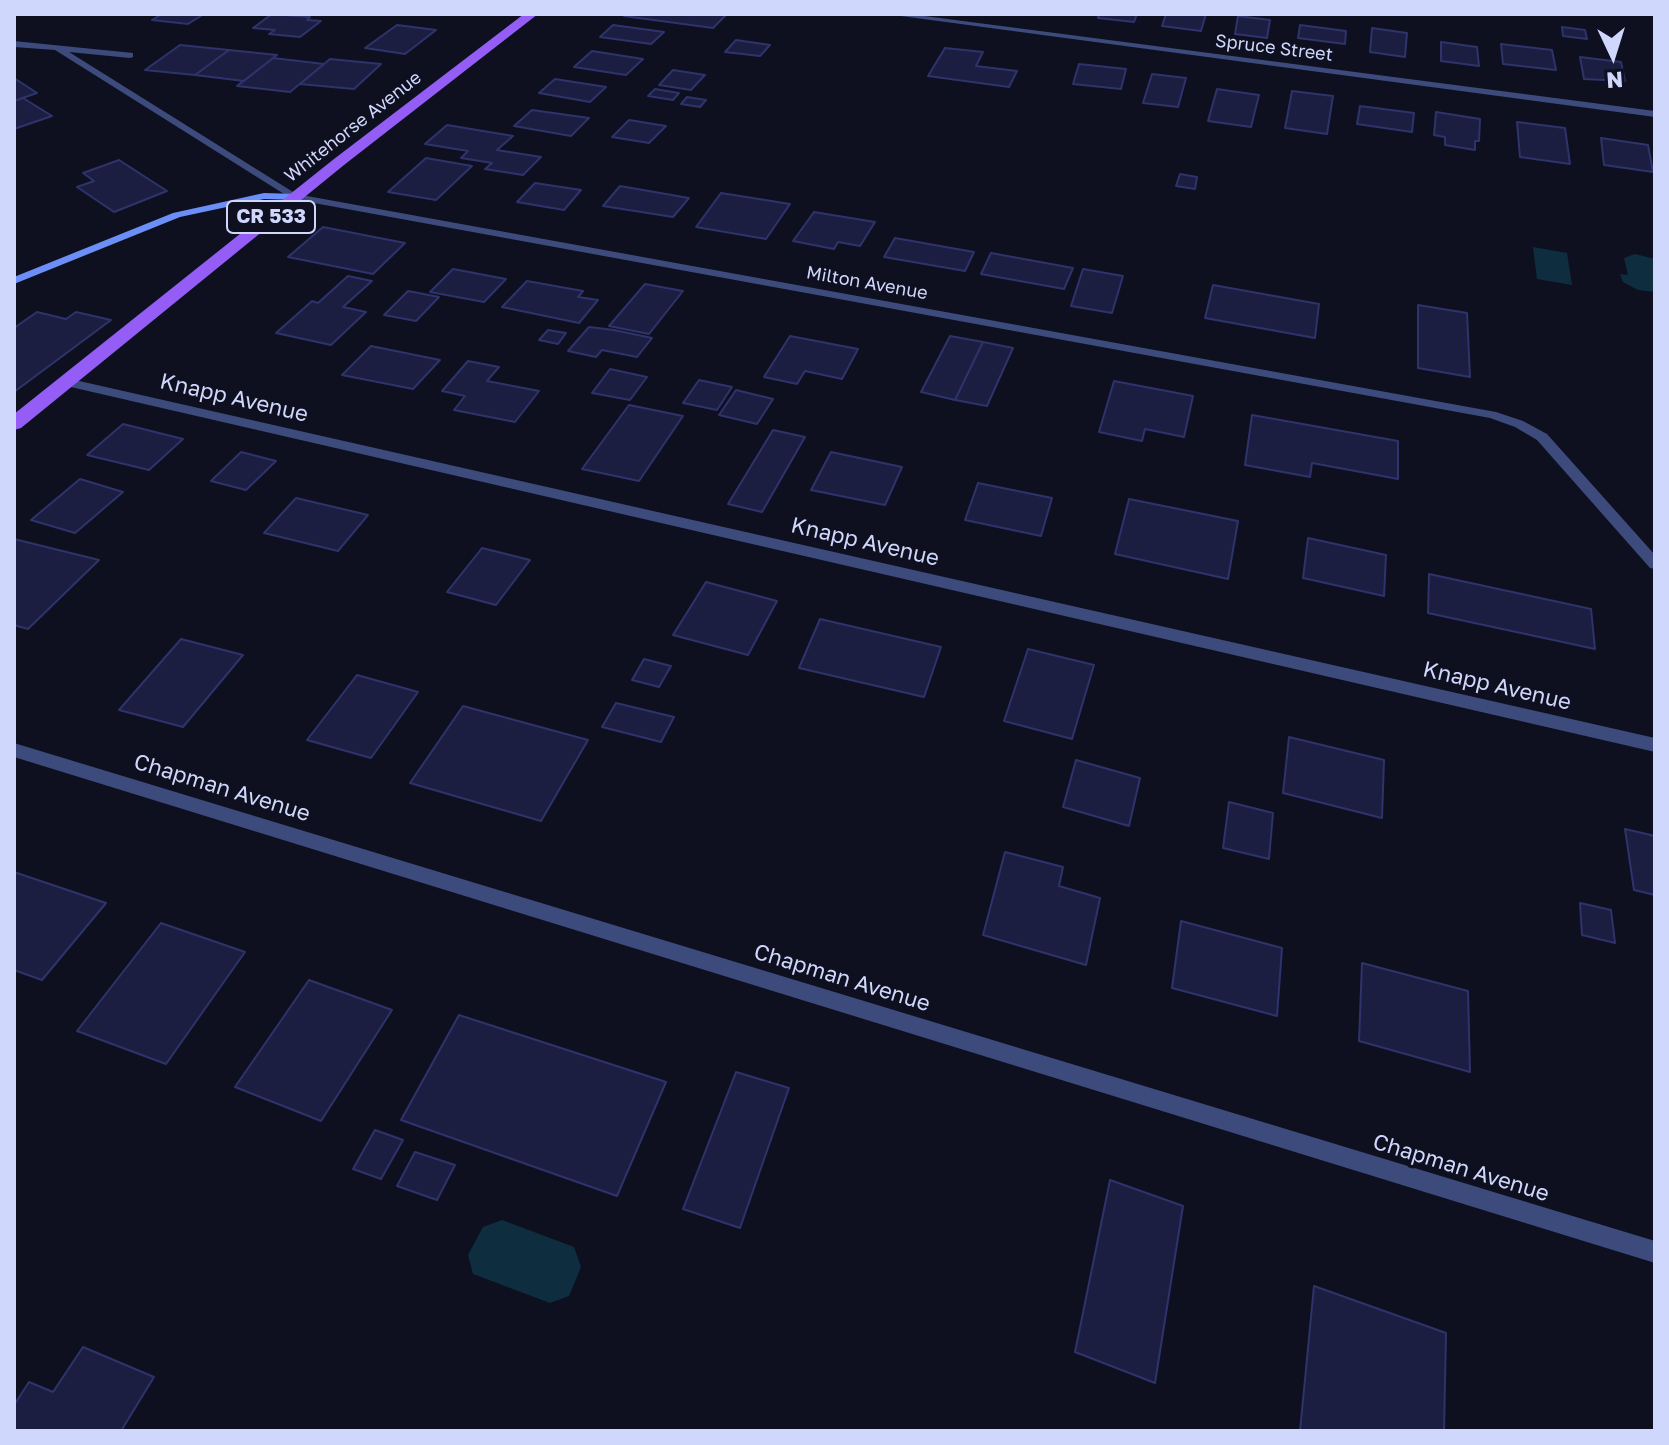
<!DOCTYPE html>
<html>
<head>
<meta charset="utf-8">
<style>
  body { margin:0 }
  #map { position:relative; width:1669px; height:1445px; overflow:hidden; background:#0e1020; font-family:"Golos Text",sans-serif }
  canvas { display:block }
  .frame { position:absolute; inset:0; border:16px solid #d0d7fc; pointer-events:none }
  .north { position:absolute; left:1573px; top:16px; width:80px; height:80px; -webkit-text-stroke:6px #0e1020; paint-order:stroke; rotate:176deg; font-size:22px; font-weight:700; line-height:32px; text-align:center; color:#d0d7fc }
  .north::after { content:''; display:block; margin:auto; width:28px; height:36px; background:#d0d7fc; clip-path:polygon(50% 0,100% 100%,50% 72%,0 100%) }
</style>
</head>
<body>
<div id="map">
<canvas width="1669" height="1445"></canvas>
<div class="frame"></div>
<div class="north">N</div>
</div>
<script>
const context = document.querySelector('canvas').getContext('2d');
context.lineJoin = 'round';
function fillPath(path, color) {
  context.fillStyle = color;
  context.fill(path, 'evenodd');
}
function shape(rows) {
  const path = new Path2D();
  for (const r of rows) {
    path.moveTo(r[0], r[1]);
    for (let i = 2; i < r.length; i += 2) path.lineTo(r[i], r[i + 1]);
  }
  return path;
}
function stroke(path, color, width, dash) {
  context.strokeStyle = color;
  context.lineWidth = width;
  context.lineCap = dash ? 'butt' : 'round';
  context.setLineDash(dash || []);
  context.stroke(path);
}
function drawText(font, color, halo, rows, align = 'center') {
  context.font = font + ' "Golos Text",sans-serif';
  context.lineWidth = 7;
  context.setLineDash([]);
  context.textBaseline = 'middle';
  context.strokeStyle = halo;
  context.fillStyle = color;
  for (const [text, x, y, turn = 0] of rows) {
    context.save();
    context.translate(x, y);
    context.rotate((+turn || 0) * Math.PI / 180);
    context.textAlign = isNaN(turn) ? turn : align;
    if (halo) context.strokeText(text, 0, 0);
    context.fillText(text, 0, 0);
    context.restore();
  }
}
const water = shape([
  [1533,247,1567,253,1572,285,1537,279],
  [1635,254,1655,259,1655,292,1638,290,1623,282,1620,274,1628,275,1624,258],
  [502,1220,574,1247,581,1267,569,1296,550,1303,473,1274,468,1255,483,1227]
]);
const building = shape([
  [162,14,204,14,188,24,152,20,162,14],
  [272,14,310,17,307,20,321,21,300,37,269,34,275,30,253,28,272,14],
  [626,14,727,14,713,28,624,16,626,14],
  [1099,14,1137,14,1134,22,1098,18,1099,14],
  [1166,14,1206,14,1201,31,1162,26,1166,14],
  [1238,16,1270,20,1267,38,1235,34,1238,16],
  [397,25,436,30,405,54,365,48,397,25],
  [613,25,664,32,651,44,600,37,613,25],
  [1300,25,1346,31,1345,44,1298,38,1300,25],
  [1562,27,1585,30,1587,39,1563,36,1562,27],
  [1372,28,1407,33,1405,57,1370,52,1372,28],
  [736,40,770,45,760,56,725,52,736,40],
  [1441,42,1477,47,1479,66,1441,61,1441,42],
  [1501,44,1552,50,1556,70,1503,64,1501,44],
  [180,45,229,50,195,75,145,70,180,45],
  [945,48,983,52,976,66,1017,71,1009,87,928,76,945,48],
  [229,50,277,55,244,81,195,75,229,50],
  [592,51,643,59,626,75,574,67,592,51],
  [1580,57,1621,62,1625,81,1584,79,1580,57],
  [273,58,324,64,290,92,237,86,273,58],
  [330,59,381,64,354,89,300,84,330,59],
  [1079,64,1126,69,1121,89,1073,84,1079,64],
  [673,70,705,75,691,90,659,85,673,70],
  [1152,74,1186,78,1178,107,1143,103,1152,74],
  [14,78,37,93,14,101,14,78],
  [555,79,606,87,590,102,539,93,555,79],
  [655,89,679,93,673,100,648,96,655,89],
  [1217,89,1259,95,1251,127,1208,121,1217,89],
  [1292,91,1333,96,1327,134,1285,128,1292,91],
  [687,97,706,100,700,107,681,104,687,97],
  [23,98,52,116,14,129,14,101,23,98],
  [1360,106,1414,113,1412,132,1357,124,1360,106],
  [532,110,589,118,571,136,514,126,532,110],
  [1436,112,1480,119,1479,141,1475,141,1475,150,1445,145,1445,137,1434,135,1436,112],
  [629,120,666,126,649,143,612,137,629,120],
  [1517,122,1565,128,1570,164,1520,157,1517,122],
  [447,125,513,136,497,150,541,157,523,175,485,169,492,163,461,158,468,151,425,144,447,125],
  [1601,138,1648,145,1653,172,1604,165,1601,138],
  [426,158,472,166,436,200,388,192,426,158],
  [119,160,167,191,114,212,77,187,94,181,83,173,119,160],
  [1180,174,1197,177,1195,189,1176,186,1180,174],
  [535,183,581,190,564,210,517,202,535,183],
  [620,186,689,198,673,217,603,206,620,186],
  [721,193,790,204,766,239,696,227,721,193],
  [814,212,875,222,860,246,838,242,834,249,793,241,814,212],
  [323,227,405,243,373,274,288,257,323,227],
  [895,238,974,252,965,271,884,257,895,238],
  [991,253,1073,268,1064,289,981,274,991,253],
  [453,269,506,279,484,302,430,292,453,269],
  [1083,269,1123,276,1112,313,1071,306,1083,269],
  [348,276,372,281,343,307,366,312,331,345,276,333,312,301,318,303,348,276],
  [527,281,583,291,578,297,598,300,579,323,502,307,527,281],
  [645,284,683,291,649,334,609,326,645,284],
  [1213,285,1319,304,1315,338,1205,318,1213,285],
  [408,291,439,297,416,321,384,315,408,291],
  [1418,305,1467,313,1470,377,1418,368,1418,305],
  [37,312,66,319,76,312,111,320,14,392,14,328,37,312],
  [589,327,614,330,652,338,637,357,602,350,596,357,568,351,589,327],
  [548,330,566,333,558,344,539,340,548,330],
  [790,336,858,349,842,379,805,371,797,384,764,377,790,336],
  [950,336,983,342,955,400,921,392,950,336],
  [983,342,1013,348,987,406,955,400,983,342],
  [371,346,440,360,413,389,342,375,371,346],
  [468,361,499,367,487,381,539,391,515,422,454,410,465,396,442,391,468,361],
  [610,369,647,377,630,400,592,393,610,369],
  [699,380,732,387,717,410,683,403,699,380],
  [1114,381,1193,396,1184,437,1145,429,1142,441,1099,432,1114,381],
  [736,390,773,399,757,424,719,415,736,390],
  [629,405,683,416,639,481,582,469,629,405],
  [1252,415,1398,441,1398,479,1312,463,1310,477,1245,465,1252,415],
  [123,424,183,439,149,470,87,455,123,424],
  [773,430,805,437,762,512,728,504,773,430],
  [241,452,276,461,246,490,211,481,241,452],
  [831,452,902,467,885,505,811,490,831,452],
  [80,479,123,492,75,533,31,520,80,479],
  [978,483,1052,498,1041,536,965,520,978,483],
  [296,498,368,515,338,551,264,533,296,498],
  [1129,499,1238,521,1228,579,1115,554,1129,499],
  [1308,538,1386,555,1384,596,1303,578,1308,538],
  [14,539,99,560,28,629,14,625,14,539],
  [482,548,530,560,496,605,447,592,482,548],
  [1429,574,1591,609,1595,649,1428,613,1429,574],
  [706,582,777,601,748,655,673,635,706,582],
  [820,619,941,647,924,697,799,668,820,619],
  [181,639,243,655,183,727,119,710,181,639],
  [1028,649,1094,665,1072,739,1004,721,1028,649],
  [644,659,671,666,659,687,632,680,644,659],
  [357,675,418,692,371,758,307,740,357,675],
  [616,703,674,717,661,742,602,727,616,703],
  [463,706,588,740,541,821,410,783,463,706],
  [1289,737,1384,760,1382,818,1283,793,1289,737],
  [1076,760,1140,778,1129,826,1063,807,1076,760],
  [1229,802,1273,813,1269,859,1223,848,1229,802],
  [1625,829,1655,836,1655,895,1634,890,1625,829],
  [1005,852,1063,867,1059,886,1100,898,1086,965,983,935,1005,852],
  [14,872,106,903,42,980,14,970,14,872],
  [1580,903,1611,910,1615,943,1582,935,1580,903],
  [1181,921,1282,948,1277,1016,1172,988,1181,921],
  [161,923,245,952,166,1064,77,1031,161,923],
  [1362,963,1468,991,1470,1072,1359,1041,1362,963],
  [309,980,392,1010,321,1121,235,1087,309,980],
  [459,1015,666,1082,617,1196,401,1120,459,1015],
  [736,1072,789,1088,740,1228,683,1209,736,1072],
  [375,1130,403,1140,381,1179,353,1169,375,1130],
  [415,1152,455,1165,437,1200,397,1186,415,1152],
  [1110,1180,1183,1206,1155,1383,1075,1352,1110,1180],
  [1314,1286,1446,1333,1444,1431,1300,1431,1314,1286],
  [83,1347,154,1377,121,1431,14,1431,14,1405,29,1382,53,1392,83,1347]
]);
const lane = shape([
  [14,41,133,53,133,57,130,58,69,52,301,197,292,199,55,50,14,47,14,41]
]);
const street = shape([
  [886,14,909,14,1655,111,1655,117,886,14],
  [296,194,1496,412,1523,421,1547,434,1655,555,1655,569,1650,568,1537,440,1515,427,1490,418,292,199,291,197,296,194],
  [66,378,1655,738,1655,752,62,385,62,379,66,378],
  [14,743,1655,1241,1655,1263,14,757,14,743]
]);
const secondary = shape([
  [264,193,296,194,301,197,296,200,264,199,180,217,14,284,14,277,173,213,264,193]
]);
const primary = shape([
  [524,14,538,14,344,165,21,428,14,430,14,414,334,159,524,14]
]);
const farStreetnames = [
  ["Spruce Street",1274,48,7],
  ["Whitehorse Avenue",353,127,-38],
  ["Milton Avenue",867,283,10]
];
const shields = [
  [271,217,88]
];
const shieldNames = [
  ["CR 533",271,217]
];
const streetNames = [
  ["Knapp Avenue",234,398,13],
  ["Knapp Avenue",865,542,13],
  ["Knapp Avenue",1497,686,13],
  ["Chapman Avenue",222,788,17],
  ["Chapman Avenue",842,978,17],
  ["Chapman Avenue",1461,1168,17]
];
fillPath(water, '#0e2e3f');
fillPath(building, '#1b1e40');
stroke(building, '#2f336b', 2);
fillPath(lane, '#3c4b7c');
fillPath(street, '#3c4b7c');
fillPath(secondary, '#6c8ff7');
fillPath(primary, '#935df6');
drawText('18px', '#d0d7fc', '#0e1020', farStreetnames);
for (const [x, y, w] of shields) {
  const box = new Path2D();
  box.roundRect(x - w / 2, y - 16, w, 32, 6);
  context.fillStyle = '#0e1020';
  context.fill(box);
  stroke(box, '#d0d7fc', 2);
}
drawText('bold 20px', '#d0d7fc', null, shieldNames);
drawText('22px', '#d0d7fc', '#0e1020', streetNames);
</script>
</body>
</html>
